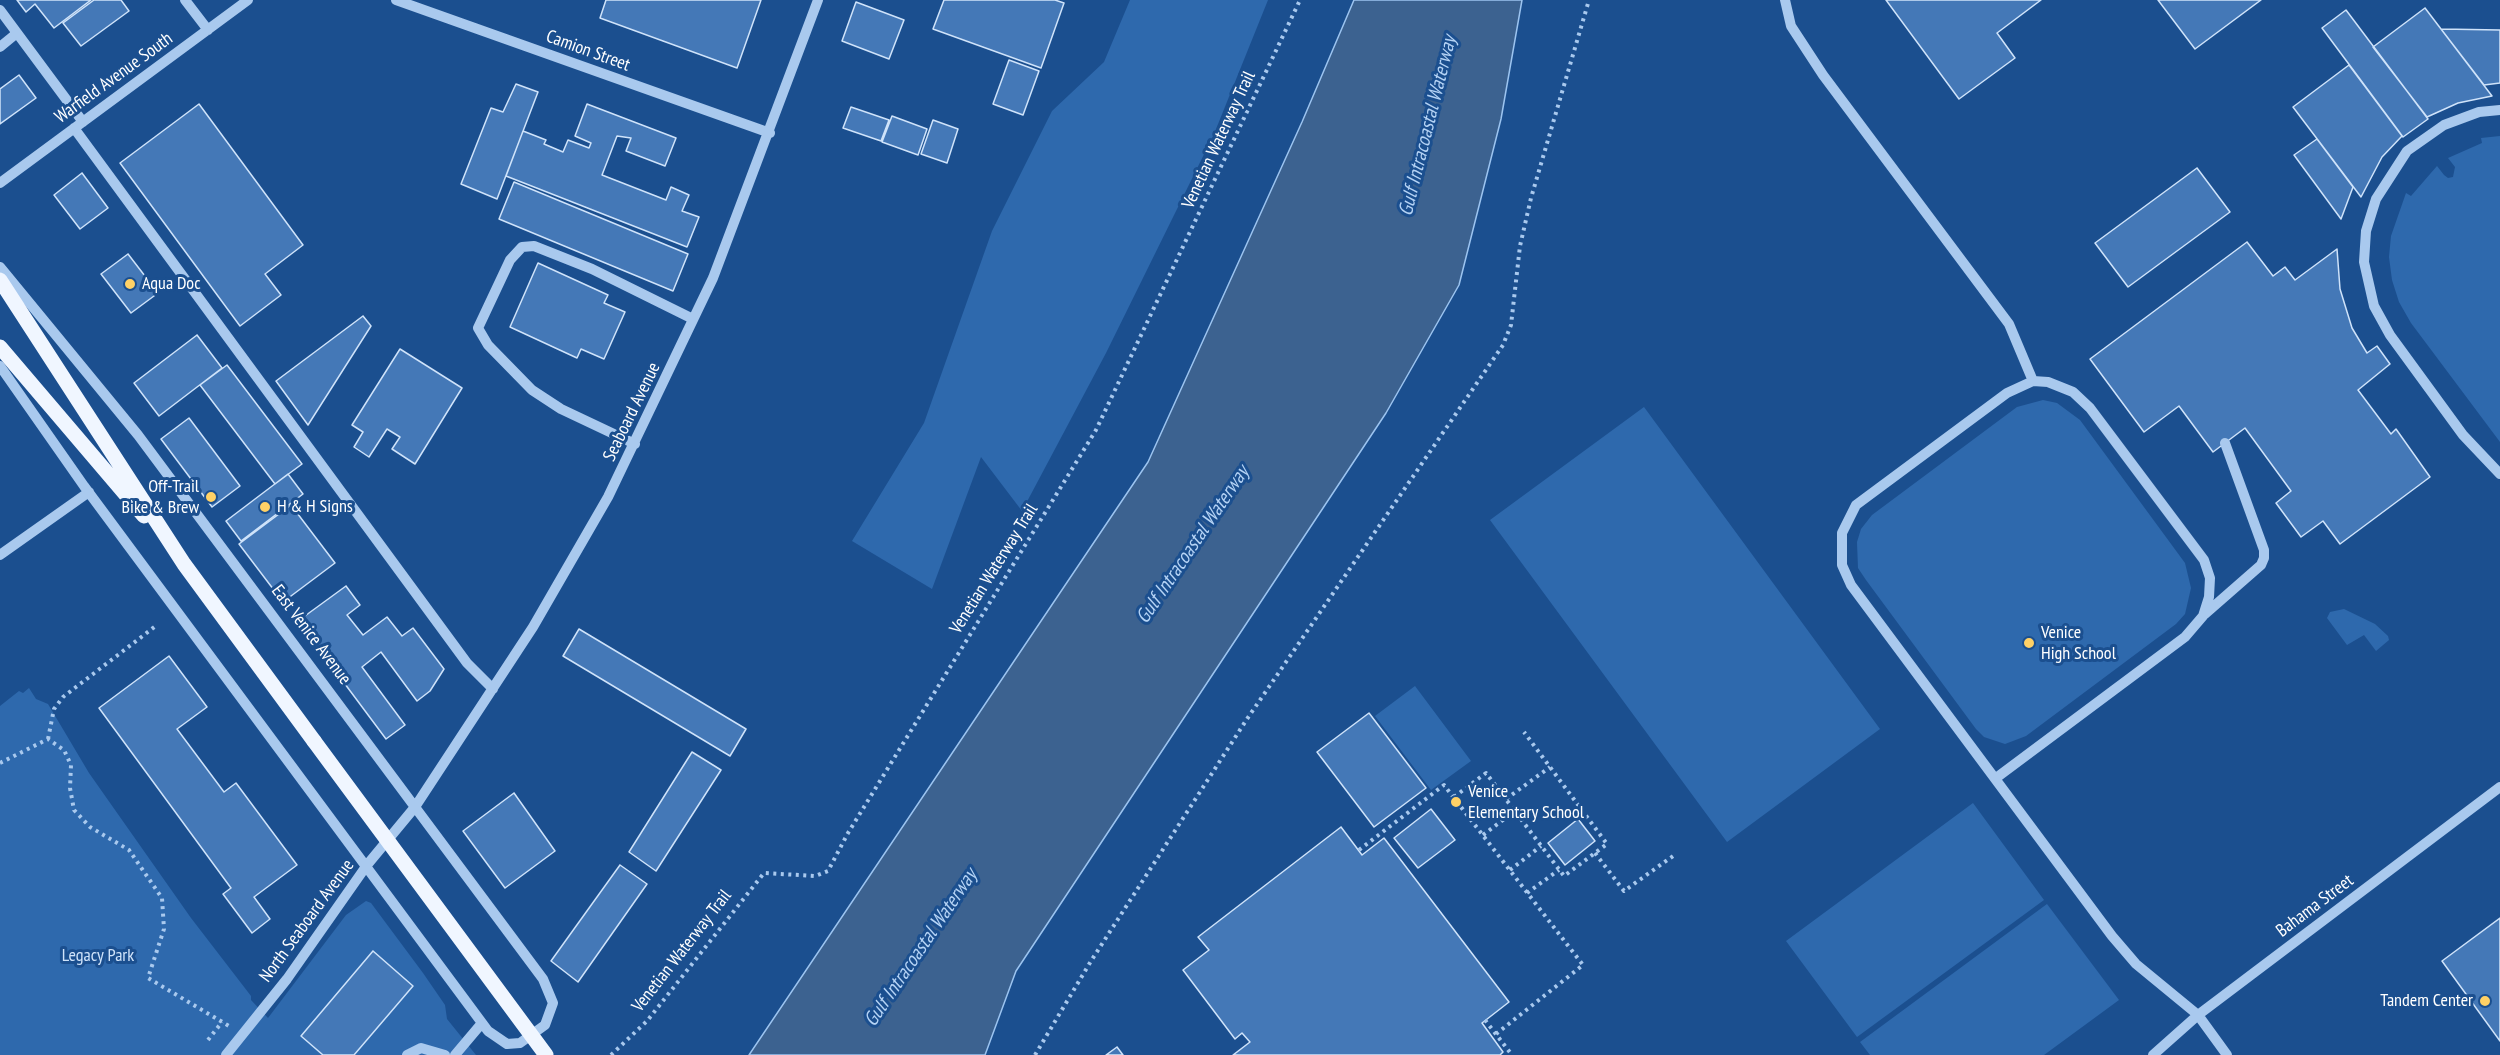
<!DOCTYPE html>
<html>
<head>
<meta charset="utf-8">
<style>
  body { margin:0 }
  canvas { display:block; background:#1b4f8f }
</style>
</head>
<body>
<canvas width="2500" height="1055"></canvas>
<script>
const context = document.querySelector('canvas').getContext('2d');
context.lineJoin = 'round';
function fillPath(path, color) {
  context.fillStyle = color;
  context.fill(path, 'evenodd');
}
function shape(rows) {
  const path = new Path2D();
  for (const r of rows) {
    path.moveTo(r[0], r[1]);
    for (let i = 2; i < r.length; i += 2) path.lineTo(r[i], r[i + 1]);
  }
  return path;
}
function stroke(path, color, width, dash) {
  context.strokeStyle = color;
  context.lineWidth = width;
  context.lineCap = dash ? 'butt' : 'round';
  context.setLineDash(dash || []);
  context.stroke(path);
}
function drawText(font, color, halo, rows, align = 'center') {
  context.font = font + ' "PT Sans Narrow",sans-serif';
  context.lineWidth = 6;
  context.setLineDash([]);
  context.textBaseline = 'middle';
  context.strokeStyle = halo;
  context.fillStyle = color;
  for (const [text, x, y, turn = 0] of rows) {
    context.save();
    context.translate(x, y);
    context.rotate((+turn || 0) * Math.PI / 180);
    context.textAlign = isNaN(turn) ? turn : align;
    if (halo) context.strokeText(text, 0, 0);
    context.fillText(text, 0, 0);
    context.restore();
  }
}
const green = shape([
  [1130,0,1268,0,1214,134,1106,353,1022,511,981,457,932,589,852,541,924,423,992,231,1052,111,1104,62],
  [2500,136,2500,442,2411,323,2399,302,2392,280,2389,257,2391,236,2406,193,2411,196,2437,166,2444,175,2448,178,2453,177,2455,167,2448,158,2482,143,2481,138],
  [2043,400,2057,403,2080,420,2185,563,2191,588,2185,614,2176,624,2026,736,2005,744,1984,737,1976,729,1866,580,1858,568,1857,542,1861,529,1872,515,2017,407],
  [1644,407,1880,729,1727,842,1490,520],
  [2344,609,2375,624,2388,636,2389,640,2376,651,2364,635,2347,645,2327,618,2330,612],
  [1415,686,1471,761,1431,790,1375,716],
  [29,688,36,699,48,704,89,773,191,918,251,996,251,1000,268,1018,346,915,366,901,371,903,423,973,445,1005,447,1019,476,1055,0,1055,0,706,19,691,23,693],
  [1973,803,2044,900,1857,1037,1786,941],
  [2047,904,2119,1000,2044,1055,1870,1055,1860,1042]
]);
const water = shape([
  [1354,0,1522,0,1501,119,1459,285,1386,413,1016,971,985,1055,749,1055,1148,462,1302,122,1354,0]
]);
const building = shape([
  [17,0,91,0,54,28,35,4,26,12,17,0],
  [94,0,121,0,129,11,81,46,63,23,94,0],
  [606,0,761,0,737,68,600,18,606,0],
  [944,0,1055,0,1064,3,1041,68,933,29,944,0],
  [1886,0,2041,0,1997,33,2015,58,1959,99,1886,0],
  [2158,0,2261,0,2195,49,2158,0],
  [856,2,904,20,889,59,842,41,856,2],
  [2425,8,2441,29,2492,96,2458,103,2427,117,2373,47,2425,8],
  [2346,10,2428,119,2403,137,2322,28,2346,10],
  [2441,29,2500,30,2500,83,2484,85,2441,29],
  [1009,60,1039,71,1023,115,993,104,1009,60],
  [2349,65,2402,136,2382,157,2361,197,2293,107,2349,65],
  [19,75,36,98,0,124,0,89,19,75],
  [516,84,538,92,497,199,461,184,491,108,503,112,516,84],
  [199,104,303,245,265,274,281,295,240,326,120,163,199,104],
  [587,104,676,138,665,166,626,151,631,138,617,136,602,175,666,200,671,187,689,195,682,211,699,217,687,247,506,176,523,131,546,140,544,144,563,152,568,140,589,148,591,143,575,136,587,104],
  [851,107,889,120,881,141,843,128,851,107],
  [892,116,927,129,918,155,882,142,892,116],
  [933,120,958,129,947,163,921,154,933,120],
  [2317,139,2353,187,2341,219,2294,155,2317,139],
  [2197,168,2230,212,2128,287,2095,243,2197,168],
  [82,173,108,208,80,229,54,195,82,173],
  [514,182,688,254,673,291,499,219,514,182],
  [2247,242,2273,276,2285,267,2295,280,2337,249,2340,289,2352,328,2367,353,2377,346,2390,364,2358,390,2391,434,2396,429,2430,477,2340,544,2323,521,2301,537,2276,503,2291,491,2245,428,2213,452,2179,406,2144,432,2090,359,2247,242],
  [128,254,158,293,131,313,101,274,128,254],
  [538,263,608,295,604,303,625,312,604,359,581,349,577,358,510,327,538,263],
  [363,316,371,326,308,425,276,381,363,316],
  [197,335,222,368,159,416,134,383,197,335],
  [400,349,462,388,415,464,392,449,400,437,387,429,369,457,354,447,363,432,352,425,400,349],
  [227,365,302,464,275,484,200,385,227,365],
  [189,418,240,486,212,507,161,439,189,418],
  [288,474,303,494,241,541,226,521,288,474],
  [291,505,335,563,283,602,239,544,291,505],
  [346,586,360,605,347,615,363,635,387,617,402,636,413,628,444,669,430,691,417,701,381,652,362,667,405,725,386,739,298,621,346,586],
  [579,629,746,729,730,756,563,656,579,629],
  [169,656,207,707,177,729,224,792,236,783,297,865,254,897,270,919,252,933,223,894,231,888,99,708,169,656],
  [1369,713,1426,788,1374,827,1317,752,1369,713],
  [692,752,721,770,656,871,629,852,692,752],
  [514,793,555,851,505,888,463,831,514,793],
  [1431,809,1455,840,1418,868,1394,838,1431,809],
  [1578,819,1595,841,1565,865,1548,843,1578,819],
  [1341,827,1362,855,1384,838,1509,1002,1482,1023,1503,1052,1500,1055,1233,1055,1250,1042,1242,1033,1235,1039,1183,970,1209,950,1198,937,1341,827],
  [620,865,647,884,578,982,551,961,620,865],
  [2500,918,2500,1041,2442,961,2500,918],
  [373,951,413,986,354,1055,323,1055,301,1036,373,951],
  [1117,1047,1123,1055,1106,1055,1117,1047]
]);
const path = shape([
  [48,739,54,709,63,697,157,625],
  [0,763,48,739,64,750,71,765,70,788,74,810,90,827,129,850,162,898,164,929,148,978,229,1026],
  [1454,797,1486,773,1564,876,1607,844,1524,732],
  [1506,799,1550,767],
  [1483,835,1515,811],
  [1359,850,1444,785,1583,965,1496,1034],
  [1595,853,1624,891,1673,856],
  [1510,870,1541,846],
  [1527,893,1559,870],
  [1485,1020,1512,1055],
  [208,1040,222,1022],
  [611,1055,647,1021,764,873,815,876,828,871,848,833,1096,430,1300,0],
  [1035,1055,1091,961,1247,719,1503,345,1511,325,1520,246,1531,198,1589,0]
]);
const minor = shape([
  [185,0,208,30],
  [396,0,770,133],
  [1785,0,1791,26,1823,75,2009,324,2033,381],
  [0,10,83,122],
  [0,47,17,33],
  [2500,110,2479,112,2444,125,2407,151,2376,199,2366,231,2364,262,2374,306,2390,335,2463,435,2500,474],
  [74,128,467,663,493,689],
  [0,183,248,0],
  [0,267,138,435,543,979,553,1003,545,1025,520,1043,507,1044,488,1031,84,486,0,366],
  [635,444,561,409,532,390,488,345,478,328,510,260,522,247,534,246,592,269,693,319],
  [0,555,89,492],
  [2205,614,2261,565,2264,558,2264,550,2225,443],
  [1996,778,2185,637,2203,616,2209,597,2210,578,2204,560,2090,408,2073,392,2048,382,2033,381,2007,393,1856,505,1842,533,1842,565,1851,585,2112,936,2136,964,2198,1015,2227,1055],
  [226,1055,287,979,367,865,415,807,533,627,608,497,713,278,818,0],
  [407,1055,421,1048,445,1055],
  [455,1055,482,1023],
  [2153,1055,2198,1015,2500,787]
]);
const major = shape([
  [0,280,184,564,314,741],
  [0,347,144,516]
]);
const majorBridge = shape([
  [314,741,546,1055]
]);
const markers = [
  [130,284,6,"#ffd166"],
  [211,497,6,"#ffd166"],
  [265,507,6,"#ffd166"],
  [2029,643,6,"#ffd166"],
  [1456,802,6,"#ffd166"],
  [2485,1001,6,"#ffd166"]
];
const streetNames = [
  ["Camion Street",588,51,20],
  ["Warfield Avenue South",114,78,-36],
  ["Venetian Waterway Trail",1219,140,-65],
  ["Seaboard Avenue",632,412,-64],
  ["Venetian Waterway Trail",994,569,-58],
  ["East Venice Avenue",311,635,53],
  ["Bahama Street",2315,906,-37],
  ["North Seaboard Avenue",307,921,-54],
  ["Venetian Waterway Trail",682,951,-52]
];
const poiNames = [
  ["Aqua Doc",142,284],
  ["Off-Trail",199,487,"right"],
  ["Bike & Brew",199,508,"right"],
  ["H & H Signs",277,507],
  ["Venice",2041,633],
  ["High School",2041,654],
  ["Venice",1468,792],
  ["Elementary School",1468,813],
  ["Tandem Center",2473,1001,"right"]
];
const parkNames = [
  ["Legacy Park",98,956]
];
const waterNames = [
  ["Gulf Intracoastal Waterway",1428,126,-76],
  ["Gulf Intracoastal Waterway",1193,545,-56],
  ["Gulf Intracoastal Waterway",921,948,-56]
];
fillPath(green, '#2e69ad');
fillPath(water, '#3c6290');
stroke(water, '#9cc4f0', 1.5);
fillPath(building, '#4478b7');
stroke(building, '#cfe3fa', 1.5);
stroke(path, '#a9c9ee', 4, [3, 4.5]);
stroke(minor, '#a9c9ee', 10);
stroke(major, '#f0f6ff', 15);
stroke(majorBridge, '#f0f6ff', 15);
for (const [x, y, r, color] of markers) {
  const dot = new Path2D();
  dot.arc(x, y, r, 0, 2 * Math.PI);
  context.fillStyle = color;
  context.fill(dot);
  stroke(dot, '#1b4f8f', 2);
}
drawText('18px', '#fff', '#1b4f8f', streetNames);
drawText('18px', '#fff', '#1b4f8f', poiNames, 'left');
drawText('18px', '#cfe3fa', '#1b4f8f', parkNames);
drawText('italic 20px', '#b5d3f5', '#1b4f8f', waterNames);
</script>
</body>
</html>
